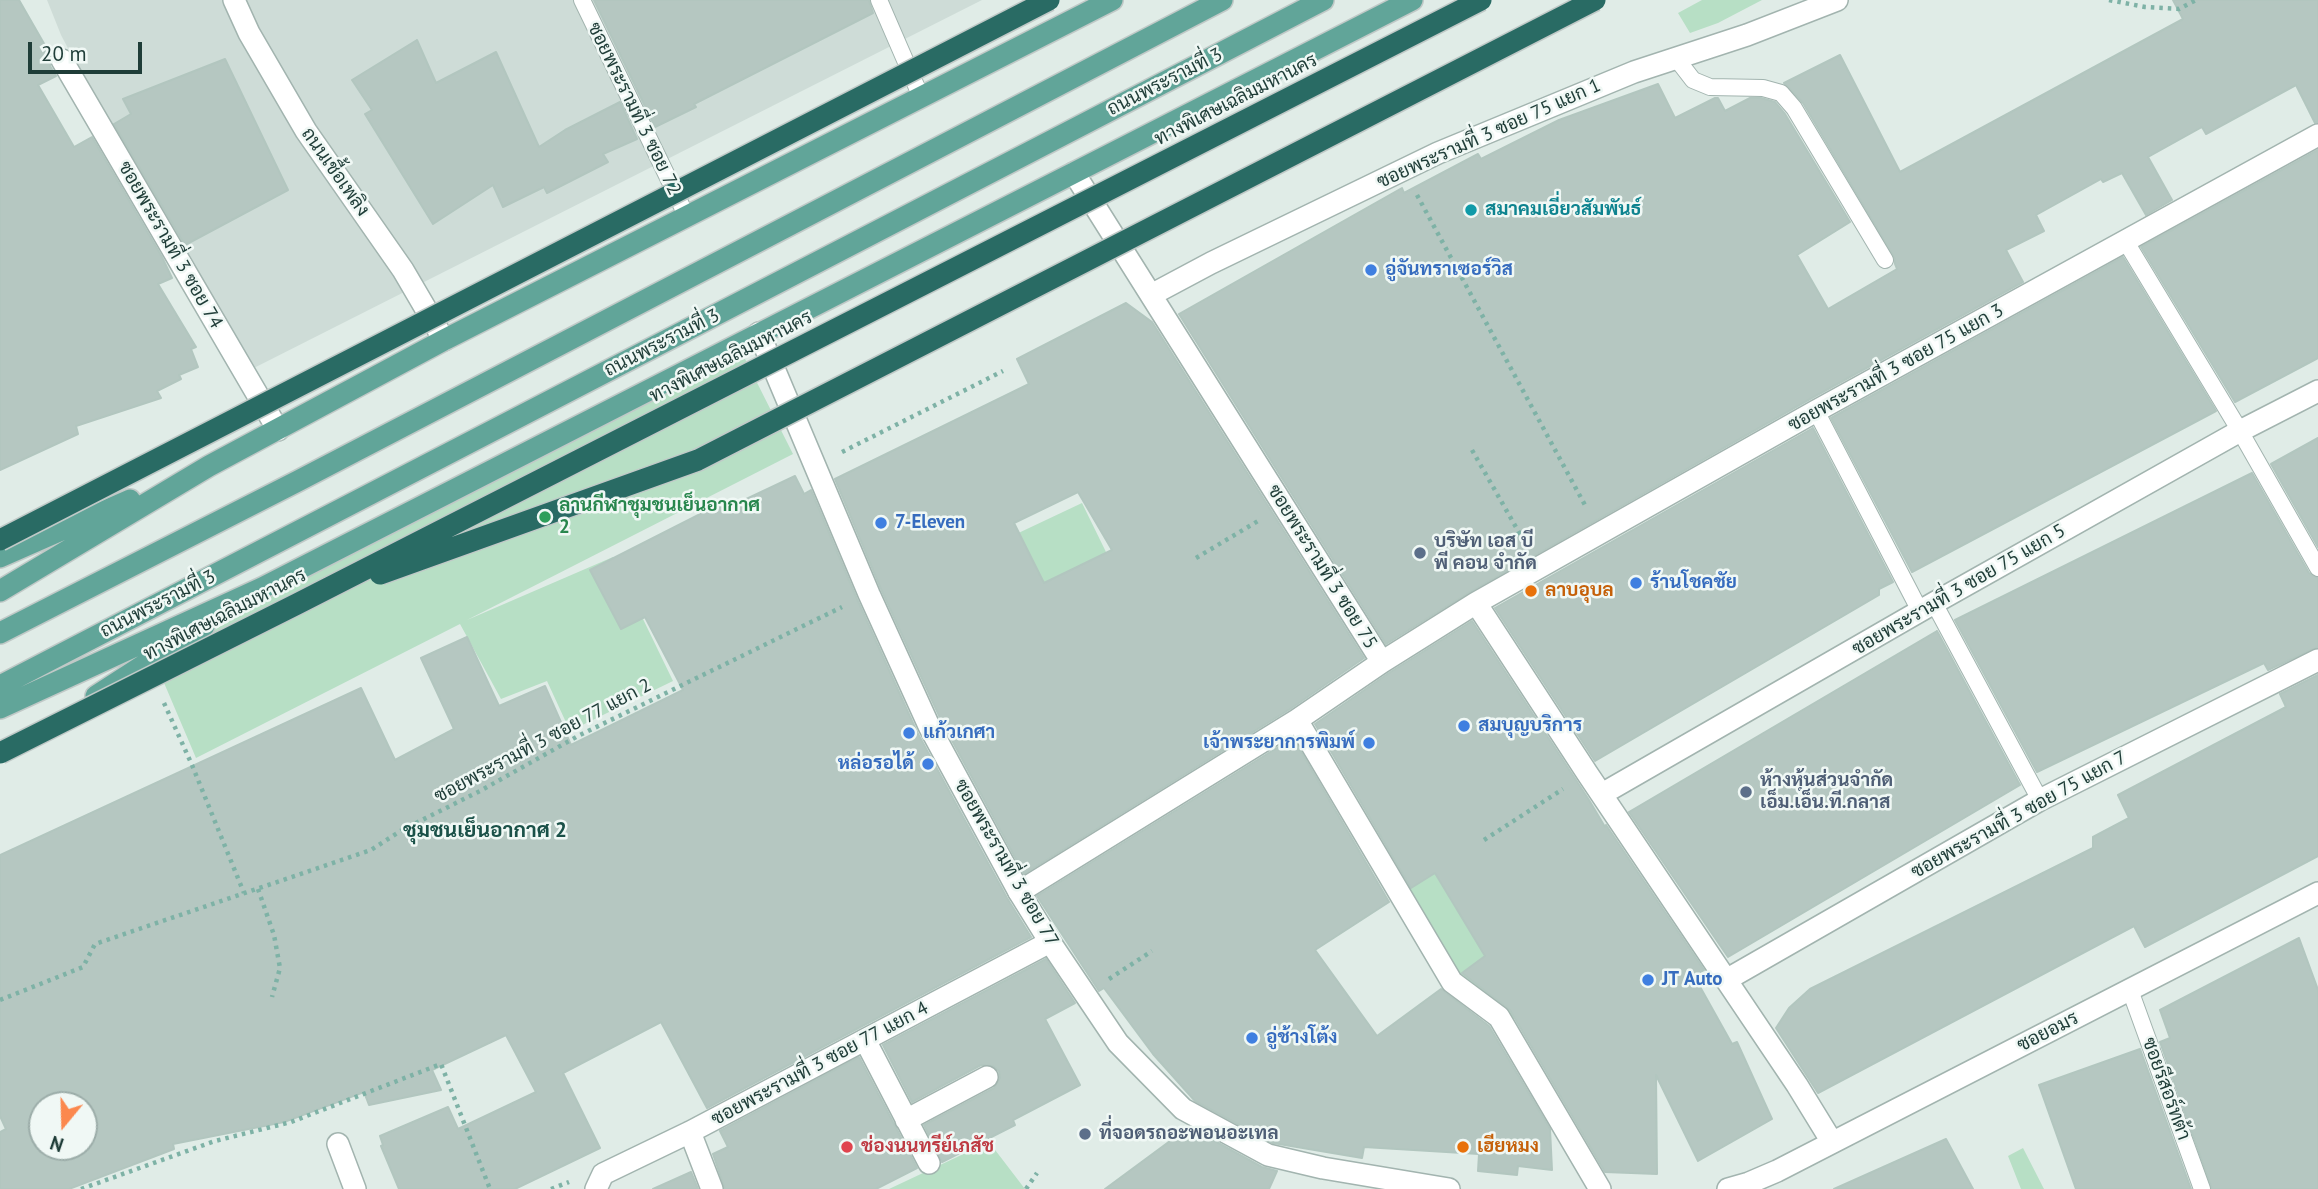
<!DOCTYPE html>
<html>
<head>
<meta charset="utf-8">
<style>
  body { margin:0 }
  #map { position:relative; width:2318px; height:1189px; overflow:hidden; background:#e0ece7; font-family:"PT Sans",sans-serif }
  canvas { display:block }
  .north { position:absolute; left:28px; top:1091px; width:70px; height:70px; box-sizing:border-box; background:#f0f8f5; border:2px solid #9cada9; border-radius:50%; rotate:199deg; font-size:19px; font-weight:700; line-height:28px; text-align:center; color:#1f3d38 }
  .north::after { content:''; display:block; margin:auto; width:24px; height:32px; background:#fb884e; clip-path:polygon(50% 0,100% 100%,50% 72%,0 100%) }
  .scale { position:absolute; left:28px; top:42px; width:114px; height:32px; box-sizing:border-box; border:4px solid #1f3d38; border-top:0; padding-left:9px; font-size:21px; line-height:24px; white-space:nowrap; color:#1f3d38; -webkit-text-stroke:5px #f0f8f5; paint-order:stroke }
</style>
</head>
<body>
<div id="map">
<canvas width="2318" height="1189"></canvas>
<div class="north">N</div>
<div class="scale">20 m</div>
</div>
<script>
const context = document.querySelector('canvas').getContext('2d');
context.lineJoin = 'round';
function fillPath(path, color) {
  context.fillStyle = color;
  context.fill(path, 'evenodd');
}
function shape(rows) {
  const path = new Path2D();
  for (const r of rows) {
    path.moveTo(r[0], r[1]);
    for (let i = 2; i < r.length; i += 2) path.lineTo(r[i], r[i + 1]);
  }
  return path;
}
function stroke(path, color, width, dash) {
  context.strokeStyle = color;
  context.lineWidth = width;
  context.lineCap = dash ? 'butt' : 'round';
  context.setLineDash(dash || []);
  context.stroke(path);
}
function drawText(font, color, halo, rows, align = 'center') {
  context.font = font + ' "PT Sans",Sarabun,sans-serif';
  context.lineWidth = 5;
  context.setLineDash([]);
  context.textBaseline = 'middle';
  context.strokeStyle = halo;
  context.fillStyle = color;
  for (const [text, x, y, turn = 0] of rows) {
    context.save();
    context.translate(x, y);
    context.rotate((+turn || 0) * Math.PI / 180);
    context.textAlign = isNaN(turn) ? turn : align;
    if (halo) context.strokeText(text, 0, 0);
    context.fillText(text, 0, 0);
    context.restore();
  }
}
const built = shape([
  [47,0,982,0,240,375,61,35]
]);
const green = shape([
  [1702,0,1762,0,1718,23,1690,33,1678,13],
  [740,349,793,454,467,620,613,557,673,681,570,731,547,681,501,699,460,624,196,758,156,664,300,580],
  [1082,503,1129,599,993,664,993,545],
  [1440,867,1520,1015,1513,1019,1462,978,1401,887],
  [989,1142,1025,1189,889,1189],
  [2023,1148,2044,1189,2021,1189,2008,1156]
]);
const building = shape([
  [0,0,19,0,50,54,50,66,56,76,38,85,74,147,92,137,162,257,172,278,158,284,196,347,191,349,198,367,179,375,181,379,157,391,161,398,76,426,78,434,0,470,0,0],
  [594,0,869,0,873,13,694,104,696,107,655,127,594,0],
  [2173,0,2318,0,2318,122,2315,123,2296,85,2206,134,2202,127,2148,157,2172,200,2146,215,2122,173,2103,182,2101,179,2036,215,2044,231,2006,250,2023,282,1810,399,1470,592,1386,644,1179,314,1402,188,1404,193,1478,154,1481,159,1559,120,1658,84,1675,118,1715,98,1718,98,1725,111,1750,98,1761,98,1775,102,1785,114,1850,222,1797,255,1828,309,1897,269,1895,264,1895,259,1803,103,1784,83,1840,55,1900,172,2183,19,2173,0],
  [417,40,436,83,496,52,539,147,565,130,620,102,637,139,603,154,608,162,547,193,544,187,503,207,493,185,433,224,365,114,372,110,352,80,417,40],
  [225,59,288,190,185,245,114,124,131,114,123,99,225,59],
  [2318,150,2318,358,2235,402,2141,247,2318,150],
  [2123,257,2216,411,1912,572,1831,418,2123,257],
  [1126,303,1152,322,1364,658,1290,709,1024,874,941,720,881,589,835,479,1029,384,1017,359,1126,303],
  [1078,492,1112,550,1044,583,1014,523,1078,492],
  [1813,428,1893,582,1879,589,1879,595,1595,761,1495,608,1813,428],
  [2318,438,2318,547,2271,464,2318,438],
  [2252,473,2309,573,2318,578,2318,647,2268,670,2264,663,2037,772,1955,620,2252,473],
  [795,476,804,494,811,490,857,599,917,732,1007,898,1031,937,707,1108,661,1022,563,1073,600,1148,515,1189,399,1189,381,1146,383,1145,380,1136,448,1107,458,1129,536,1092,506,1035,432,1070,441,1090,369,1105,364,1092,284,1122,173,1144,174,1149,69,1189,0,1189,0,1132,6,1129,0,1116,0,855,361,688,395,760,454,729,421,658,467,637,499,706,545,686,571,745,683,690,645,617,621,629,590,570,720,504,723,510,795,476],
  [42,1105,84,1105,84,1147,42,1147,42,1105],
  [1472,621,1589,800,1605,827,1606,825,1704,970,1694,976,1732,1044,1737,1042,1772,1119,1698,1161,1656,1075,1657,1174,1605,1172,1510,1010,1462,973,1485,956,1435,873,1411,888,1315,724,1389,673,1472,621],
  [1937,631,2020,785,1728,957,1629,812,1937,631],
  [2318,675,2318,856,2145,947,2134,926,1818,1093,1776,1028,1789,1008,1810,989,2093,848,2093,837,2129,818,2118,795,2286,707,2280,694,2318,675],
  [1293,738,1389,902,1315,950,1377,1036,1441,989,1489,1026,1550,1129,1552,1170,1518,1166,1517,1175,1478,1171,1479,1154,1364,1147,1362,1158,1273,1143,1195,1101,1153,1054,1104,988,1099,991,1037,896,1293,738],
  [2299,938,2318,990,2318,1189,2212,1189,2160,1042,2170,1038,2160,1010,2299,938],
  [1046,959,1075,1003,1045,1019,1080,1085,1013,1120,1015,1125,942,1162,924,1125,994,1088,1000,1078,999,1071,993,1066,981,1065,912,1102,883,1045,1046,959],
  [2140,1049,2191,1189,2076,1189,2039,1085,2140,1049],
  [859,1057,917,1168,876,1189,725,1189,713,1154,728,1147,720,1131,859,1057],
  [1189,1127,1262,1167,1277,1171,1269,1189,1105,1189,1189,1127],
  [1946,1139,1973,1189,1834,1189,1946,1139],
  [691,1172,698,1189,653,1189,691,1172]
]);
const path = shape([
  [2109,0,2145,7,2179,9,2196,0],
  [1417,195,1586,507],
  [1472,450,1525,543],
  [842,452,1003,371],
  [1196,558,1258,521],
  [164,703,192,765,244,893],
  [1484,840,1563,789],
  [258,889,274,935,280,968,272,997],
  [1109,979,1152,951],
  [0,1000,83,967,95,944,371,850,402,830,480,791,578,736,842,607],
  [81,1189,215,1141,291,1122,441,1064,490,1189],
  [551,1189,569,1182],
  [1026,1189,1037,1173]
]);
const service = shape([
  [582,0,687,217],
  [879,0,921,97],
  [1676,58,1693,80,1710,87,1763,88,1781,93,1794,108,1885,260],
  [2126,242,2240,431,2318,568],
  [1816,411,1920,611],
  [1934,603,2040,800],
  [2130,990,2202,1189]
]);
const minor = shape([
  [62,60,278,430],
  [1074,173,1382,662,1476,603,1587,773,1797,1085,1832,1142],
  [1151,295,1211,263,1438,153,1634,72,1747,35,1837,0],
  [1476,603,1816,411,2318,135],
  [1297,720,1452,982,1499,1017,1600,1189],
  [1602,794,1934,603,2240,431,2318,391],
  [1019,892,1297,720,1382,662],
  [1726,980,2040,800,2318,660],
  [865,1040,929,1163],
  [906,1120,987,1077],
  [690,1132,712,1189],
  [338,1144,355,1189],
  [596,1189,603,1174,690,1132,1050,942]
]);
const tertiary = shape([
  [234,0,249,33,306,131,403,270,444,340],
  [759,333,869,594,929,726,1019,892,1050,942,1118,1043,1183,1109,1268,1155,1323,1168,1449,1189],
  [1728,1189,1749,1183,1777,1171,2318,893]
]);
const primary = shape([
  [0,557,130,500],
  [0,591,209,466,444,340,1112,0],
  [0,633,298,481,1222,0],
  [0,686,1323,0],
  [96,696,204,626],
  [0,708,262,588,1412,0]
]);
const motorwayBridge = shape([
  [0,540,1049,0],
  [380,574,698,460,1595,0],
  [0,753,297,604,1481,0]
]);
const markers = [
  [1471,210,7,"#0f9aa8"],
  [1371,270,7,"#3f7fe0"],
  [545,517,7,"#2e9e5b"],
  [881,523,7,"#3f7fe0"],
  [1420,553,7,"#5c6f8a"],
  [1636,583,7,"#3f7fe0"],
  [1531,591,7,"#e8710a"],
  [1464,726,7,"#3f7fe0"],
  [909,733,7,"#3f7fe0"],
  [1369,743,7,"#3f7fe0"],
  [928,764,7,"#3f7fe0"],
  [1746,792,7,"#5c6f8a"],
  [1648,980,7,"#3f7fe0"],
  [1252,1038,7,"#3f7fe0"],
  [1085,1134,7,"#5c6f8a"],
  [847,1147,7,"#e0444e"],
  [1463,1147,7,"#e8710a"]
];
const streetNames = [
  ["ถนนพระรามที่ 3",1165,82,-27],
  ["ทางพิเศษเฉลิมมหานคร",1236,100,-27],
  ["ซอยพระรามที่ 3 ซอย 72",634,109,64],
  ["ซอยพระรามที่ 3 ซอย 75 แยก 1",1489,134,-24],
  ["ถนนเชื้อเพลิง",335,172,55],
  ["ซอยพระรามที่ 3 ซอย 74",170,245,60],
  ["ถนนพระรามที่ 3",662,343,-27],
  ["ทางพิเศษเฉลิมมหานคร",731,357,-27],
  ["ซอยพระรามที่ 3 ซอย 75 แยก 3",1896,368,-29],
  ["ซอยพระรามที่ 3 ซอย 75",1322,567,58],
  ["ซอยพระรามที่ 3 ซอย 75 แยก 5",1959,590,-30],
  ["ถนนพระรามที่ 3",158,604,-27],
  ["ทางพิเศษเฉลิมมหานคร",225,615,-27],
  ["ซอยพระรามที่ 3 ซอย 77 แยก 2",543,741,-28],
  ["ซอยพระรามที่ 3 ซอย 75 แยก 7",2019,815,-29],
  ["ซอยพระรามที่ 3 ซอย 77",1006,863,60],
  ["ซอยอมร",2048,1032,-27],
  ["ซอยพระรามที่ 3 ซอย 77 แยก 4",820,1064,-28],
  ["ซอยรีสอร์ทต้า",2166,1089,70]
];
const cultureNames = [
  ["สมาคมเอี่ยวสัมพันธ์",1485,210]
];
const shopNames = [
  ["อู่จันทราเซอร์วิส",1385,270],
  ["7-Eleven",895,523],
  ["ร้านโชคชัย",1650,583],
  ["สมบุญบริการ",1478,726],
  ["แก้วเกศา",923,733],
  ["เจ้าพระยาการพิมพ์",1355,743,"right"],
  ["หล่อรอได้",914,764,"right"],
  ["JT Auto",1662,980],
  ["อู่ช้างโต้ง",1266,1038]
];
const leisureNames = [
  ["ลานกีฬาชุมชนเย็นอากาศ",559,506],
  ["2",559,528]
];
const serviceNames = [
  ["บริษัท เอส บี",1434,542],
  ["พี คอน จำกัด",1434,564],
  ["ห้างหุ้นส่วนจำกัด",1760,781],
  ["เอ็ม.เอ็น.ที.กลาส",1760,803],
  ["ที่จอดรถอะพอนอะเทล",1099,1134]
];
const foodNames = [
  ["ลาบอุบล",1545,591],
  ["เฮียหมง",1477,1147]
];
const healthNames = [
  ["ช่องนนทรีย์เภสัช",861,1147]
];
const neighbourhoodNames = [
  ["ชุมชนเย็นอากาศ 2",485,831]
];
fillPath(built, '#cedcd7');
fillPath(green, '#b7dfc5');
fillPath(building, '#b5c7c1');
stroke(building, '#b2c6bf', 2);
stroke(service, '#a2b4af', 18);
stroke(minor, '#a2b4af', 24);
stroke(tertiary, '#a2b4af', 24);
stroke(primary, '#c0c9c7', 24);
stroke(path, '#7eb2a6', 4.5, [3.5, 5]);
stroke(service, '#fff', 16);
stroke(minor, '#fff', 21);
stroke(tertiary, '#fff', 21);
stroke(primary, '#61a599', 21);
stroke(motorwayBridge, '#c0c9c7', 24, []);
stroke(motorwayBridge, '#296b64', 21);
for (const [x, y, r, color] of markers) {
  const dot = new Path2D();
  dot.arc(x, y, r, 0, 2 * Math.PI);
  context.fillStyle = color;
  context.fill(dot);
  stroke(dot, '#f0f8f5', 2.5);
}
drawText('19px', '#1f3d38', '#f0f8f5', streetNames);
drawText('bold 19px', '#0d838f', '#f0f8f5', cultureNames, 'left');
drawText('bold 19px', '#366cbe', '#f0f8f5', shopNames, 'left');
drawText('bold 19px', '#27864d', '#f0f8f5', leisureNames, 'left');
drawText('bold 19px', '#4e5e75', '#f0f8f5', serviceNames, 'left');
drawText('bold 19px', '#c56008', '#f0f8f5', foodNames, 'left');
drawText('bold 19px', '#be3a42', '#f0f8f5', healthNames, 'left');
drawText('bold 21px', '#1a5148', '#f0f8f5', neighbourhoodNames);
</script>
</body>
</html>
